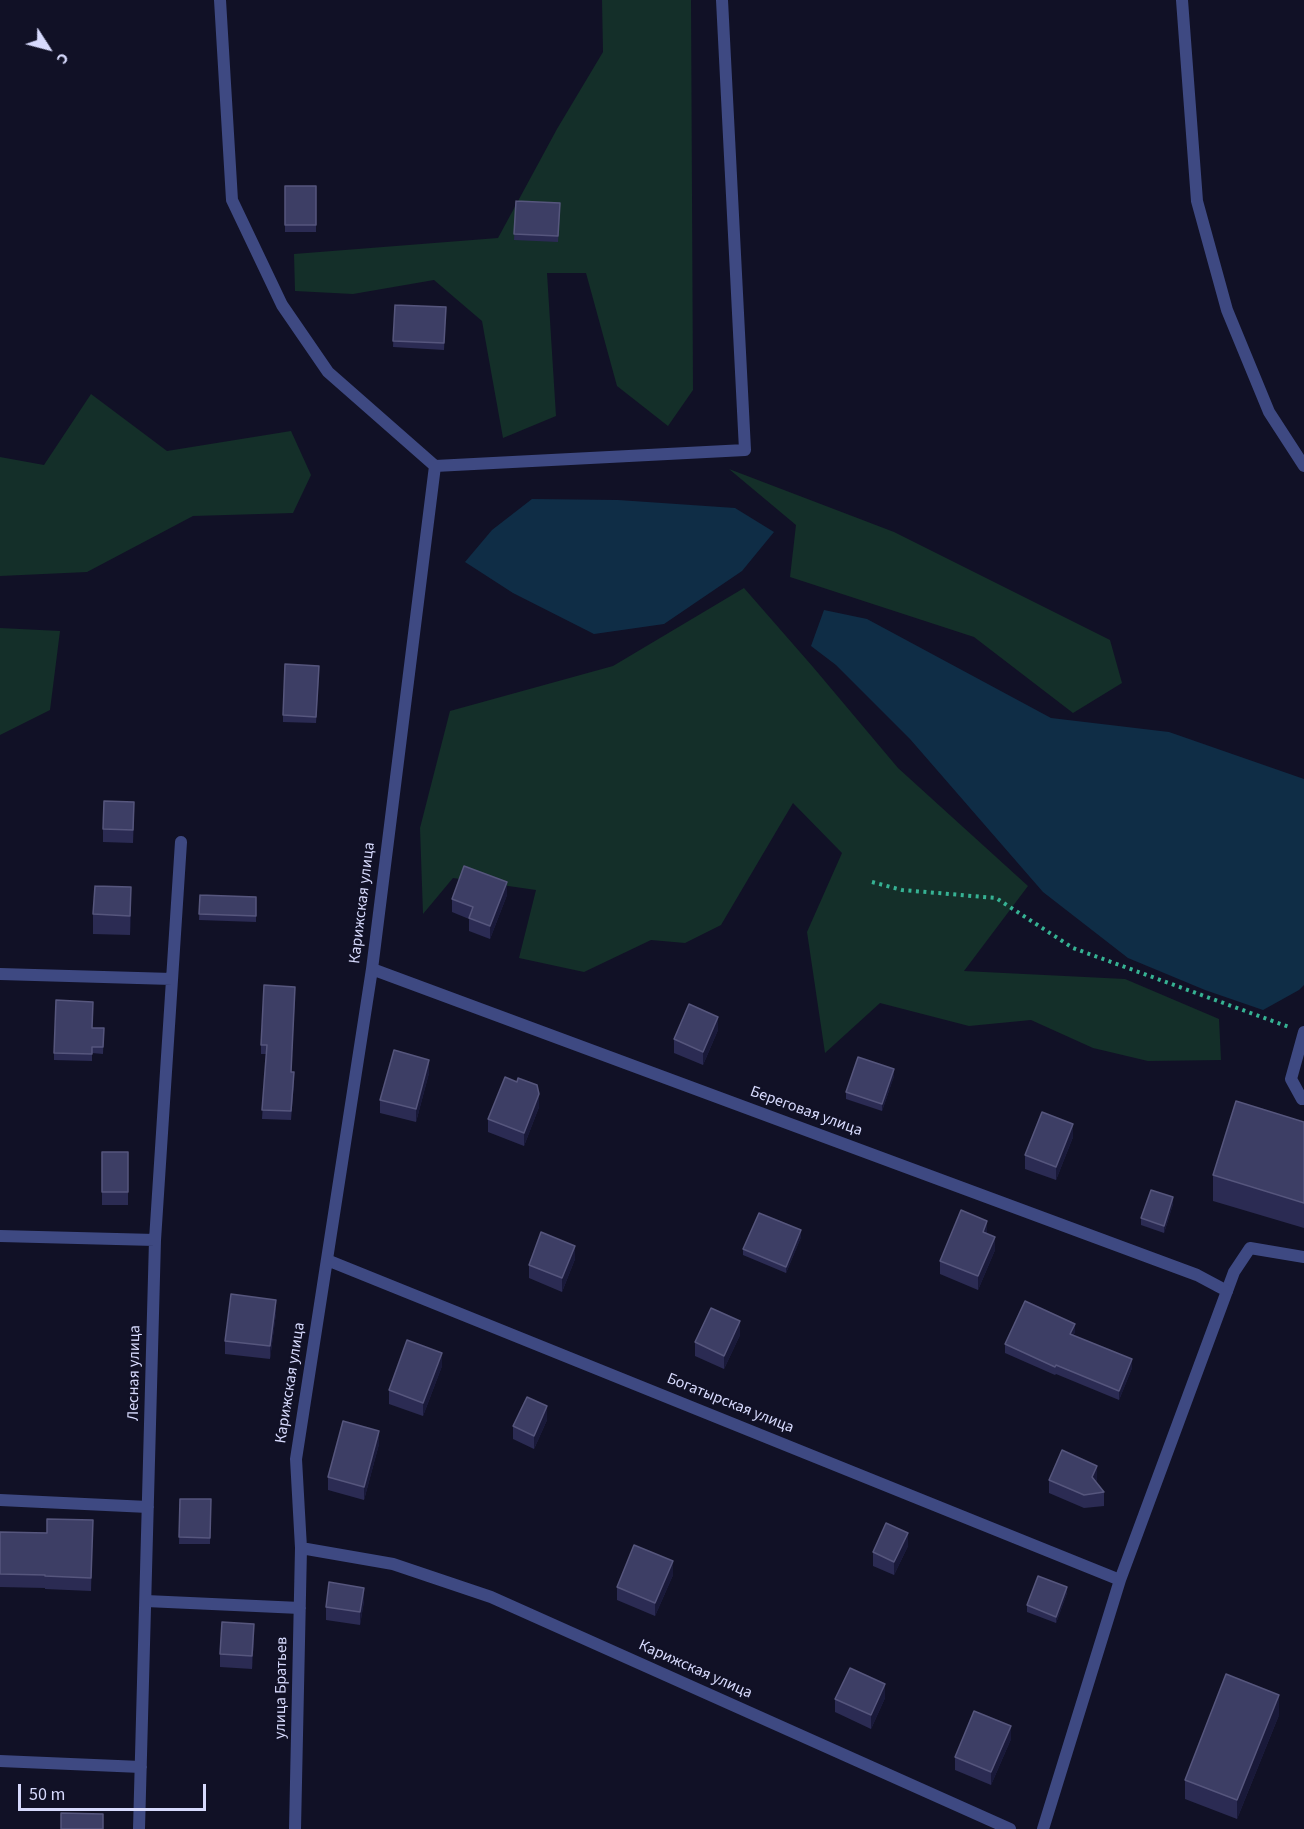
<!DOCTYPE html>
<html>
<head>
<meta charset="utf-8">
<style>
  body { margin:0 }
  #map { position:relative; width:1304px; height:1829px; overflow:hidden; background:#111126; font-family:"Source Sans 3",sans-serif }
  canvas { display:block }
  .north { position:absolute; left:18px; top:18px; width:60px; height:60px; -webkit-text-stroke:4px #111126; paint-order:stroke; rotate:126deg; font-size:16px; font-weight:700; line-height:24px; text-align:center; color:#d7dafd }
  .north::after { content:''; display:block; margin:auto; width:21px; height:27px; background:#d7dafd; clip-path:polygon(50% 0,100% 100%,50% 72%,0 100%) }
  .scale { position:absolute; left:18px; top:1784px; width:188px; height:27px; box-sizing:border-box; border:3px solid #d7dafd; border-top:0; padding-left:8px; font-size:18px; line-height:21px; white-space:nowrap; color:#d7dafd; -webkit-text-stroke:4px #111126; paint-order:stroke }
</style>
</head>
<body>
<div id="map">
<canvas width="1304" height="1829"></canvas>
<div class="north">С</div>
<div class="scale">50 m</div>
</div>
<script>
const context = document.querySelector('canvas').getContext('2d');
context.lineJoin = 'round';
function fillPath(path, color) {
  context.fillStyle = color;
  context.fill(path, 'evenodd');
}
function shape(rows) {
  const path = new Path2D();
  for (const r of rows) {
    path.moveTo(r[0], r[1]);
    for (let i = 2; i < r.length; i += 2) path.lineTo(r[i], r[i + 1]);
  }
  return path;
}
function stroke(path, color, width, dash) {
  context.strokeStyle = color;
  context.lineWidth = width;
  context.lineCap = dash ? 'butt' : 'round';
  context.setLineDash(dash || []);
  context.stroke(path);
}
function drawText(font, color, halo, rows, align = 'center') {
  context.font = font + ' "Source Sans 3",sans-serif';
  context.lineWidth = 4.5;
  context.setLineDash([]);
  context.textBaseline = 'middle';
  context.strokeStyle = halo;
  context.fillStyle = color;
  for (const [text, x, y, turn = 0] of rows) {
    context.save();
    context.translate(x, y);
    context.rotate((+turn || 0) * Math.PI / 180);
    context.textAlign = isNaN(turn) ? turn : align;
    if (halo) context.strokeText(text, 0, 0);
    context.fillText(text, 0, 0);
    context.restore();
  }
}
const green = shape([
  [602,0,691,0,693,390,668,426,617,386,586,273,547,273,556,416,503,438,482,321,434,280,353,294,295,291,294,254,498,238,557,129,603,52],
  [91,394,167,451,291,431,311,475,293,513,193,516,87,572,0,576,0,457,44,465],
  [729,469,894,532,1110,640,1122,683,1073,713,974,637,790,577,796,525],
  [744,588,813,667,898,768,1028,886,964,971,1125,979,1219,1019,1221,1060,1148,1061,1093,1048,1031,1020,969,1026,880,1003,825,1053,807,932,842,853,793,803,721,925,685,943,651,940,584,972,519,958,536,890,453,878,423,914,420,828,450,711,613,666],
  [0,628,60,631,50,710,0,735]
]);
const water = shape([
  [532,499,618,500,735,508,774,532,742,571,664,624,594,634,513,593,465,562,492,530],
  [824,610,867,619,1051,718,1169,732,1304,779,1304,985,1299,990,1263,1010,1205,990,1128,958,1043,892,910,739,836,665,811,646]
]);
const path = shape([
  [872,882,902,890,996,898,1073,948,1289,1027]
]);
const service = shape([
  [1304,1032,1291,1079,1302,1099,1304,1099],
  [1227,1291,1234,1272,1250,1248,1304,1257]
]);
const minor = shape([
  [220,0,232,200,282,305,328,372,435,466,745,450,722,0],
  [1182,0,1197,201,1227,310,1269,412,1304,466],
  [435,466,372,969,296,1459,301,1548,393,1564,491,1597,1010,1829],
  [372,969,1197,1275,1227,1291,1120,1580,1043,1829],
  [0,974,172,979],
  [0,1236,155,1240],
  [327,1260,1120,1580],
  [0,1500,148,1507],
  [146,1601,300,1608],
  [0,1761,141,1767],
  [139,1829,155,1240,181,842],
  [295,1829,301,1548]
]);
const wall = shape([
  [285,186,316,186,316,232,285,232],
  [516,201,560,210,558,242,514,240],
  [395,305,446,307,444,350,393,347],
  [319,673,316,723,283,722,283,715],
  [134,815,133,843,103,842,103,829],
  [200,895,256,897,256,922,199,920],
  [507,895,490,939,469,931,469,919,452,912,452,899],
  [131,907,130,935,93,934,93,914],
  [295,996,291,1072,294,1082,291,1120,262,1119,266,1054,261,1054,261,1045],
  [93,1028,104,1028,103,1054,92,1053,92,1061,54,1060,54,1053],
  [718,1030,703,1065,674,1053,674,1039],
  [429,1073,416,1122,380,1113,380,1100],
  [894,1076,882,1111,846,1099,846,1092],
  [539,1107,524,1146,488,1132,488,1119],
  [1304,1122,1304,1228,1213,1201,1213,1175],
  [1073,1137,1056,1180,1025,1169,1025,1155],
  [102,1152,128,1152,128,1205,102,1205],
  [1173,1204,1164,1233,1141,1225,1141,1218],
  [987,1233,995,1250,978,1290,940,1274,940,1261],
  [801,1237,786,1273,743,1255,743,1249],
  [575,1259,562,1292,529,1278,529,1265],
  [276,1313,270,1359,225,1354,225,1341],
  [1075,1332,1073,1336,1132,1368,1119,1400,1056,1374,1055,1375,1005,1353,1005,1344],
  [740,1335,724,1369,695,1356,695,1342],
  [442,1366,423,1416,389,1404,389,1390],
  [547,1420,534,1449,513,1439,513,1426],
  [379,1444,364,1500,328,1490,328,1477],
  [1097,1479,1096,1482,1104,1492,1104,1506,1084,1508,1049,1493,1049,1480],
  [180,1499,211,1499,210,1544,179,1544],
  [93,1520,91,1591,45,1589,45,1588,0,1587,0,1532,47,1533],
  [908,1546,894,1575,873,1566,873,1552],
  [673,1575,655,1616,617,1600,617,1587],
  [1067,1593,1056,1623,1027,1612,1027,1605],
  [364,1601,360,1625,326,1620,326,1607],
  [254,1637,252,1669,220,1667,220,1654],
  [885,1698,871,1729,835,1712,835,1699],
  [1279,1715,1237,1819,1185,1799,1185,1780],
  [1011,1739,991,1785,955,1770,955,1757]
]);
const shadedWall = shape([
  [507,882,507,895,490,939,490,926],
  [131,887,131,907,130,935,130,916],
  [718,1017,718,1030,703,1065,703,1052],
  [429,1060,429,1073,416,1122,416,1109],
  [894,1069,894,1076,882,1111,882,1104],
  [539,1094,539,1107,524,1146,524,1133],
  [1073,1124,1073,1137,1056,1180,1056,1167],
  [1173,1197,1173,1204,1164,1233,1164,1226],
  [987,1221,987,1234,983,1232],
  [801,1230,801,1237,786,1273,786,1267],
  [995,1237,995,1250,978,1290,978,1276],
  [575,1246,575,1259,562,1292,562,1278],
  [276,1300,276,1313,270,1359,270,1346],
  [740,1321,740,1335,724,1369,724,1356],
  [1075,1324,1075,1332,1070,1343,1070,1334],
  [442,1353,442,1366,423,1416,423,1403],
  [1132,1359,1132,1368,1119,1400,1119,1391],
  [547,1406,547,1420,534,1449,534,1436],
  [379,1431,379,1444,364,1500,364,1487],
  [1097,1466,1097,1479,1092,1490,1092,1477],
  [908,1533,908,1546,894,1575,894,1562],
  [673,1561,673,1575,655,1616,655,1603],
  [1067,1587,1067,1593,1056,1623,1056,1617],
  [364,1588,364,1601,360,1625,360,1612],
  [254,1624,254,1637,252,1669,252,1656],
  [885,1684,885,1698,871,1729,871,1715],
  [1279,1695,1279,1715,1237,1819,1237,1800],
  [1011,1726,1011,1739,991,1785,991,1772]
]);
const building = shape([
  [285,186,316,186,316,225,285,225,285,186],
  [516,201,560,203,558,236,514,234,516,201],
  [395,305,446,307,444,343,393,341,395,305],
  [285,664,319,666,316,717,283,715,285,664],
  [104,801,134,802,133,830,103,829,104,801],
  [464,866,507,882,490,926,469,918,473,907,452,899,464,866],
  [95,886,131,887,130,916,93,914,95,886],
  [200,895,256,897,256,916,199,914,200,895],
  [264,985,295,987,291,1072,294,1072,291,1111,262,1110,267,1045,261,1045,264,985],
  [56,1000,93,1002,92,1028,104,1028,103,1047,92,1047,92,1054,54,1053,56,1000],
  [689,1004,718,1017,703,1052,674,1039,689,1004],
  [394,1050,429,1060,416,1109,380,1100,394,1050],
  [858,1057,894,1069,882,1104,846,1092,858,1057],
  [505,1077,517,1082,518,1078,537,1085,539,1094,524,1133,488,1119,505,1077],
  [1236,1101,1304,1122,1304,1203,1213,1175,1236,1101],
  [1042,1112,1073,1124,1056,1167,1025,1155,1042,1112],
  [102,1152,128,1152,128,1192,102,1192,102,1152],
  [1151,1190,1173,1197,1164,1226,1141,1218,1151,1190],
  [961,1210,987,1221,983,1232,995,1237,978,1276,940,1261,961,1210],
  [759,1213,801,1230,786,1267,743,1249,759,1213],
  [541,1232,575,1246,562,1278,529,1265,541,1232],
  [231,1294,276,1300,270,1346,225,1341,231,1294],
  [1025,1301,1075,1324,1070,1334,1132,1359,1119,1391,1056,1365,1055,1367,1005,1344,1025,1301],
  [711,1308,740,1321,724,1356,695,1342,711,1308],
  [407,1340,442,1353,423,1403,389,1390,407,1340],
  [527,1397,547,1406,534,1436,513,1426,527,1397],
  [343,1421,379,1431,364,1487,328,1477,343,1421],
  [1062,1450,1097,1466,1092,1477,1104,1492,1084,1495,1049,1480,1062,1450],
  [180,1499,211,1499,210,1538,179,1537,180,1499],
  [47,1519,93,1520,91,1578,45,1576,45,1575,0,1574,0,1532,47,1533,47,1519],
  [886,1523,908,1533,894,1562,873,1552,886,1523],
  [634,1545,673,1561,655,1603,617,1587,634,1545],
  [1038,1576,1067,1587,1056,1617,1027,1605,1038,1576],
  [329,1582,364,1588,360,1612,326,1607,329,1582],
  [222,1622,254,1624,252,1656,220,1654,222,1622],
  [850,1668,885,1684,871,1715,835,1699,850,1668],
  [1226,1674,1279,1695,1237,1800,1185,1780,1226,1674],
  [974,1711,1011,1726,991,1772,955,1757,974,1711],
  [61,1813,103,1814,103,1829,61,1829,61,1813]
]);
const streetNames = [
  ["Карижская улица",363,903,-83],
  ["Береговая улица",806,1112,20],
  ["Лесная улица",135,1373,-89],
  ["Карижская улица",291,1383,-81],
  ["Богатырская улица",730,1404,22],
  ["Карижская улица",695,1670,24],
  ["улица Братьев",282,1688,-89]
];
fillPath(green, '#142f29');
fillPath(water, '#0f2d46');
stroke(path, '#36b293', 4, [3, 4.5]);
stroke(service, '#3e4982', 12);
stroke(minor, '#3e4982', 12);
fillPath(wall, '#2b2b53');
fillPath(shadedWall, '#191939');
fillPath(building, '#3d3e65');
stroke(building, '#56567d', 1.5);
drawText('16px', '#d7dafd', '#111126', streetNames);
</script>
</body>
</html>
